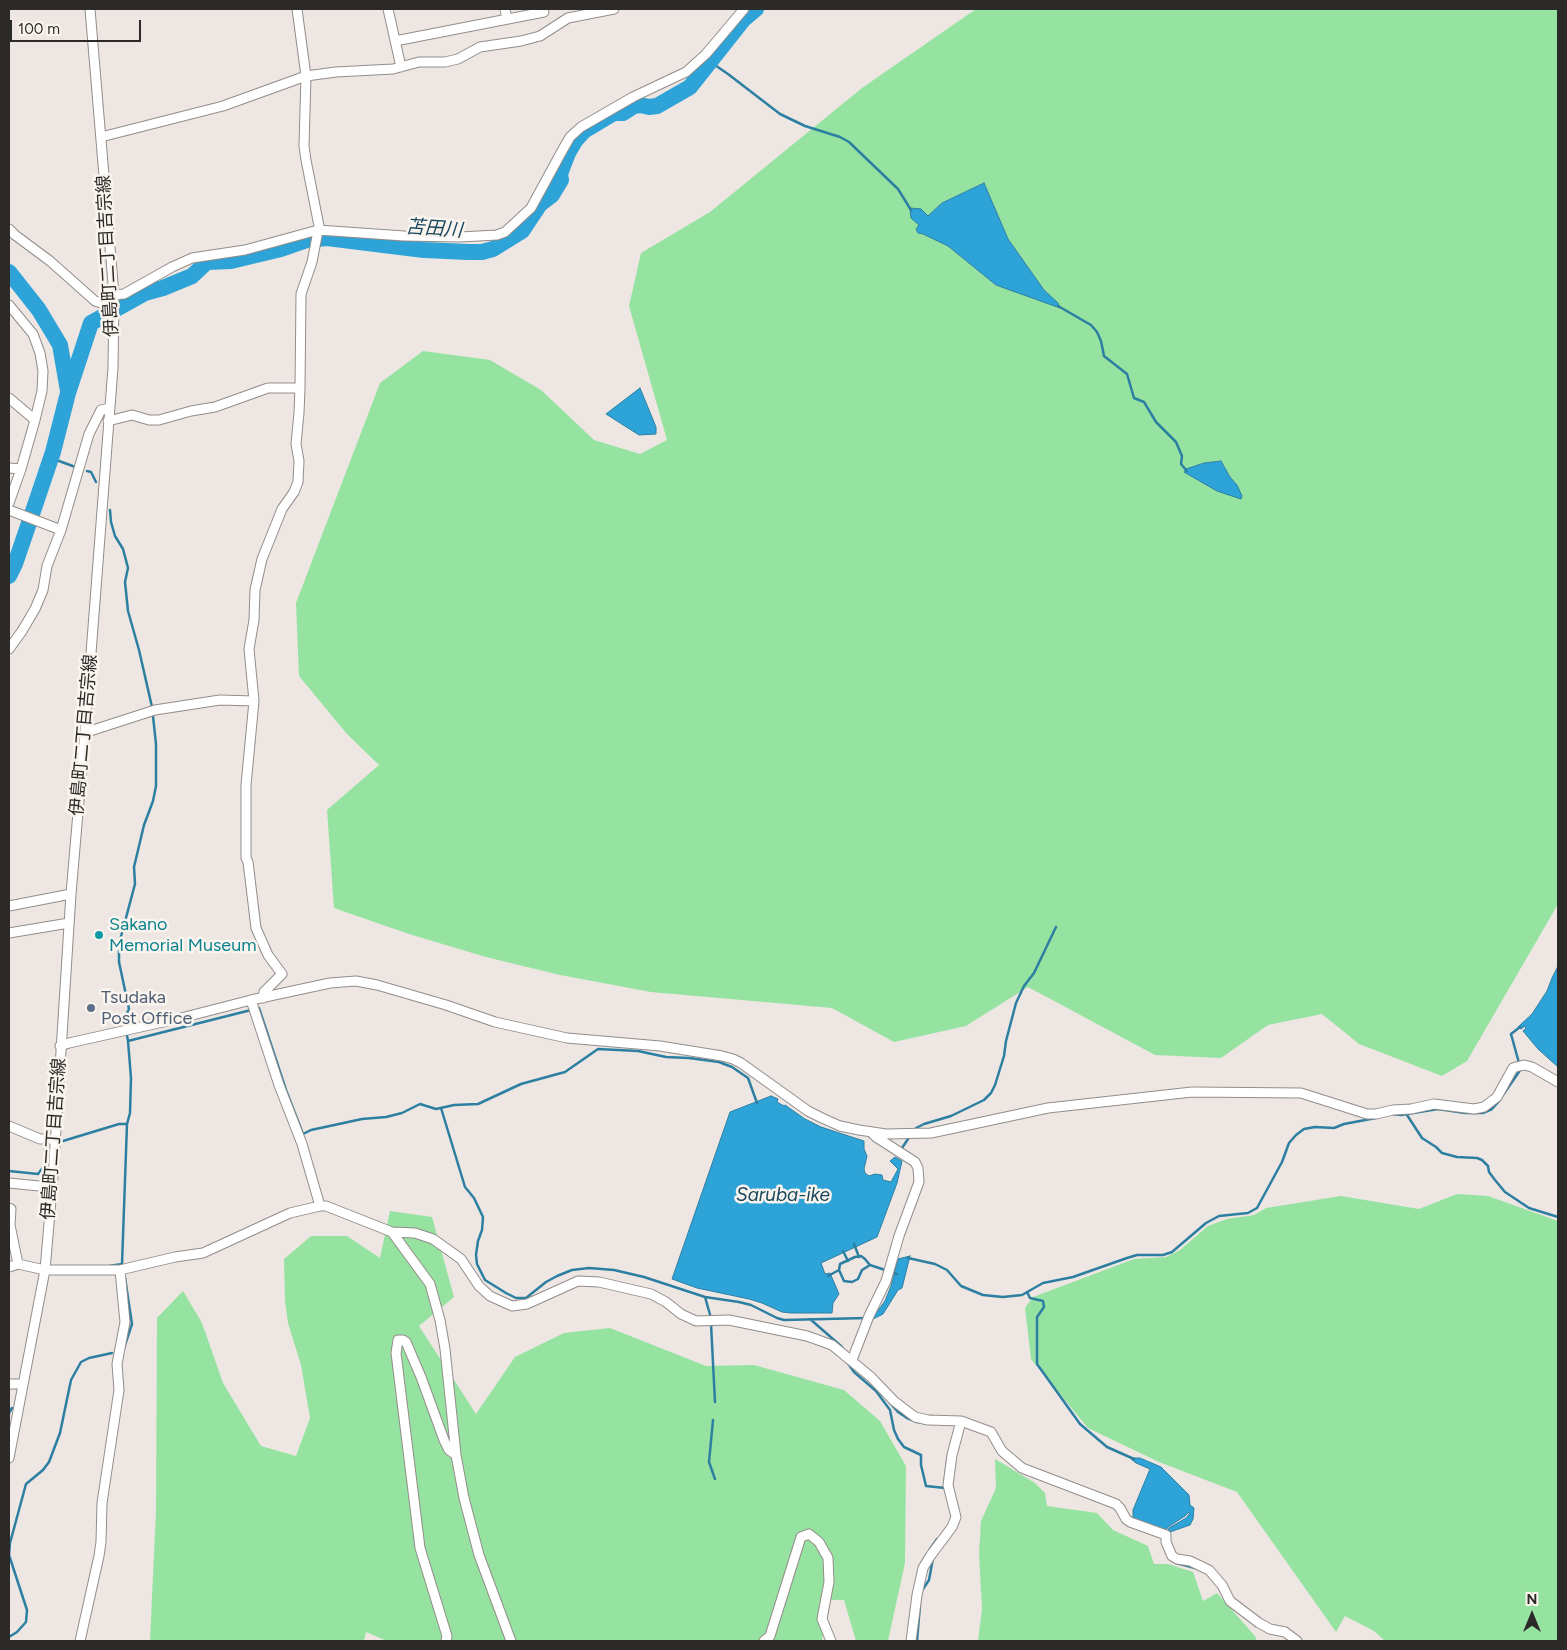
<!DOCTYPE html>
<html>
<head>
<meta charset="utf-8">
<style>
  body { margin:0 }
  #map { position:relative; width:1567px; height:1650px; overflow:hidden; background:#ede6e2; font-family:Figtree,sans-serif }
  canvas { display:block }
  .frame { position:absolute; inset:0; border:10px solid #2c2a28; pointer-events:none }
  .north { position:absolute; left:1507px; top:1590px; width:50px; height:50px; -webkit-text-stroke:4px #faf4ef; paint-order:stroke; rotate:0deg; font-size:14px; font-weight:700; line-height:20px; text-align:center; color:#2c2a28 }
  .north::after { content:''; display:block; margin:auto; width:18px; height:22px; background:#2c2a28; clip-path:polygon(50% 0,100% 100%,50% 72%,0 100%) }
  .scale { position:absolute; left:10px; top:20px; width:131px; height:22px; box-sizing:border-box; border:2px solid #2c2a28; border-top:0; padding-left:6px; font-size:15px; line-height:18px; white-space:nowrap; color:#2c2a28; -webkit-text-stroke:4px #faf4ef; paint-order:stroke }
</style>
</head>
<body>
<div id="map">
<canvas width="1567" height="1650"></canvas>
<div class="frame"></div>
<div class="north">N</div>
<div class="scale">100 m</div>
</div>
<script>
const context = document.querySelector('canvas').getContext('2d');
context.lineJoin = 'round';
function fillPath(path, color) {
  context.fillStyle = color;
  context.fill(path, 'evenodd');
}
function shape(rows) {
  const path = new Path2D();
  for (const r of rows) {
    path.moveTo(r[0], r[1]);
    for (let i = 2; i < r.length; i += 2) path.lineTo(r[i], r[i + 1]);
  }
  return path;
}
function stroke(path, color, width, dash) {
  context.strokeStyle = color;
  context.lineWidth = width;
  context.lineCap = dash ? 'butt' : 'round';
  context.setLineDash(dash || []);
  context.stroke(path);
}
function drawText(font, color, halo, rows, align = 'center') {
  context.font = font + ' Figtree,"Noto Sans JP",sans-serif';
  context.lineWidth = 5;
  context.setLineDash([]);
  context.textBaseline = 'middle';
  context.strokeStyle = halo;
  context.fillStyle = color;
  for (const [text, x, y, turn = 0] of rows) {
    context.save();
    context.translate(x, y);
    context.rotate((+turn || 0) * Math.PI / 180);
    context.textAlign = isNaN(turn) ? turn : align;
    if (halo) context.strokeText(text, 0, 0);
    context.fillText(text, 0, 0);
    context.restore();
  }
}
const green = shape([
  [976,9,1558,9,1558,904,1467,1061,1442,1076,1359,1044,1322,1014,1268,1025,1221,1058,1155,1055,1028,987,966,1026,894,1042,832,1008,651,992,560,975,486,957,409,934,334,908,327,810,379,765,347,734,299,676,296,603,380,383,423,351,490,360,541,390,594,440,640,454,667,440,629,306,641,253,710,212,862,88],
  [984,183,1008,239,1044,290,1058,303,996,285,948,246,923,234,918,233,916,229,942,203],
  [1221,461,1230,477,1237,485,1186,469,1204,463],
  [1457,1194,1488,1196,1558,1221,1558,1641,1385,1641,1374,1631,1345,1616,1336,1632,1237,1492,1159,1462,1088,1428,1031,1359,1025,1308,1033,1297,1134,1259,1166,1257,1180,1250,1208,1226,1227,1219,1254,1215,1266,1208,1341,1196,1419,1209],
  [390,1211,432,1217,454,1297,419,1326,476,1414,515,1357,564,1333,610,1328,706,1366,754,1365,844,1390,880,1421,906,1466,905,1563,888,1641,856,1641,844,1600,828,1600,822,1641,387,1641,366,1632,364,1641,150,1641,156,1510,157,1318,183,1291,202,1323,223,1383,261,1446,296,1456,310,1418,301,1365,288,1323,285,1301,284,1259,311,1236,347,1236,380,1258],
  [995,1459,1035,1483,1045,1493,1047,1506,1097,1513,1113,1530,1148,1546,1154,1564,1168,1564,1193,1572,1203,1601,1217,1593,1255,1636,1257,1641,978,1641,982,1609,979,1553,981,1521,996,1488]
]);
const water = shape([
  [984,183,1008,239,1044,290,1058,303,1060,308,996,285,948,246,923,234,918,233,916,229,919,225,911,218,910,208,921,209,928,216,942,203,984,183],
  [640,388,656,427,656,434,639,435,606,414,640,388],
  [1221,461,1230,477,1237,485,1242,496,1241,499,1217,491,1184,472,1186,469,1204,463,1221,461],
  [1558,966,1558,1067,1538,1049,1523,1031,1526,1028,1525,1026,1521,1029,1518,1027,1532,1014,1547,991,1552,978,1558,966],
  [771,1096,778,1099,777,1102,784,1106,785,1105,805,1119,821,1127,864,1141,864,1149,867,1156,864,1169,865,1173,869,1176,875,1174,882,1175,883,1180,891,1182,898,1169,890,1161,895,1157,902,1161,897,1183,877,1237,821,1263,825,1274,830,1273,839,1294,833,1303,832,1313,791,1313,782,1312,762,1303,749,1299,697,1288,672,1279,730,1112,771,1096],
  [910,1256,902,1288,898,1290,883,1314,871,1320,872,1316,877,1312,885,1301,891,1286,898,1259,910,1256],
  [1132,1458,1140,1458,1161,1467,1189,1495,1190,1505,1194,1508,1193,1519,1190,1525,1167,1533,1169,1528,1186,1518,1190,1513,1189,1512,1185,1516,1168,1527,1165,1532,1133,1521,1133,1510,1150,1469,1136,1463,1131,1459,1132,1458]
]);
const stream = shape([
  [709,61,728,74,780,114,805,126,840,137,849,142,898,189,911,210],
  [1058,306,1091,325,1097,332,1101,341,1104,356,1127,374,1134,398,1144,402,1156,422,1176,442,1182,456,1181,464,1187,471],
  [51,458,78,468],
  [87,471,91,472,96,482],
  [110,510,111,522,115,536,123,549,128,568,125,582,128,611,139,650,152,707,156,744,156,786,153,801,144,825,134,867,135,884,119,944,119,962,129,1009,124,1019,128,1041],
  [1519,1063,1511,1034,1520,1027],
  [1503,1095,1521,1069],
  [441,1108,465,1187,474,1198,483,1217,482,1230,478,1241,476,1255,477,1264,485,1280,506,1293,516,1298,526,1298,546,1282,557,1276,572,1270,589,1268,614,1270,644,1277,705,1297,739,1302,751,1305,777,1318,784,1320,867,1318],
  [1391,1114,1401,1115,1438,1109,1465,1113,1483,1113,1492,1109,1500,1100],
  [1407,1115,1422,1138,1436,1147,1442,1153,1457,1157,1477,1158,1482,1160,1488,1166,1489,1172,1495,1180,1505,1192,1529,1208,1558,1217],
  [916,1128,924,1124,951,1116,984,1100,991,1093,995,1085,1004,1056,1006,1041,1016,1003,1024,986,1034,973,1056,927],
  [63,1141,119,1124,127,1124,130,1113,131,1078,128,1041,259,1008,286,1090,303,1134,311,1130,362,1119,386,1117,402,1113,420,1104,436,1109,454,1105,478,1104,521,1084,565,1072,598,1049,638,1051,666,1057,689,1058,719,1062,732,1067,748,1078,757,1103],
  [902,1148,910,1136],
  [9,1171,38,1174,44,1166,45,1143,47,1142],
  [854,1244,859,1257],
  [843,1251,848,1261],
  [908,1258,935,1264,947,1270,961,1286,983,1295,1003,1297,1022,1295,1043,1283,1073,1277,1127,1258,1137,1255,1163,1255,1172,1252,1206,1223,1219,1216,1248,1213,1257,1208,1282,1162,1289,1143,1296,1135,1304,1129,1315,1127,1334,1128,1344,1124,1376,1118],
  [109,1266,122,1264,127,1124],
  [839,1270,844,1281,852,1282,858,1279,862,1270,870,1265],
  [828,1276,839,1270,840,1264,855,1257,861,1256,865,1259,870,1265,897,1274],
  [1027,1292,1030,1298,1043,1301,1044,1307,1037,1317,1037,1364,1080,1424,1107,1447,1134,1459],
  [705,1297,711,1318],
  [810,1319,841,1346,844,1350],
  [711,1324,715,1402],
  [124,1348,132,1324,125,1278],
  [847,1362,854,1372,876,1391,890,1410,894,1430,898,1439,904,1447,921,1455,921,1465,926,1486,945,1488,945,1490],
  [890,1403,898,1412,907,1418,917,1422,928,1424],
  [9,1413,12,1408],
  [713,1420,709,1462,715,1479],
  [945,1479,947,1462],
  [930,1551,930,1549,937,1539],
  [1176,1563,1195,1568],
  [921,1592,929,1580,933,1558],
  [9,1637,17,1632,26,1622,27,1610,9,1555,10,1543,26,1484,43,1470,49,1462,60,1433,71,1380,81,1362,89,1358,112,1353],
  [917,1641,920,1605]
]);
const river = shape([
  [9,272,39,310,60,345,68,391],
  [9,576,15,564,28,526,53,452,68,393,91,323,145,293,163,288,192,276,207,262,231,261,281,249,307,240,327,238,424,250,468,252,482,252,493,249,522,231,540,204,552,195,561,180,560,174,568,153,575,141,584,131,614,113,623,113,634,106,640,105,649,107,657,106,690,87,743,20,756,9]
]);
const minor = shape([
  [388,9,401,67],
  [505,9,507,19],
  [395,41,544,12],
  [101,137,223,106,306,76,336,72,393,69,419,62,445,62,458,59,480,47,521,41,540,36,568,18,614,9],
  [9,229,15,235,50,261,95,301,104,304,114,304],
  [114,295,124,294,172,267,192,258,245,250,318,230,404,236,460,237,497,235,505,232,531,208,562,151,570,137,581,127,633,97,686,72,706,54,744,9],
  [9,305,33,334,40,353,43,371,42,391,35,420,21,469,9,503],
  [9,398,35,420],
  [108,421,132,415,149,420,159,420,191,411,215,407,268,388,300,388],
  [9,468,21,469],
  [9,510,61,530],
  [9,649,22,631,35,609,43,590,47,566,61,530,89,434,101,410,110,408],
  [85,731,90,731,155,710,220,700,254,701],
  [9,906,71,894],
  [9,933,69,923],
  [263,998,264,992,282,974,268,955,256,928,248,862,246,858,246,785,254,701,249,649,254,620,255,590,262,559,282,509,294,492,298,482,299,461,296,444,299,413,300,388,301,294,312,262,319,226,306,160,304,146,306,76,297,9],
  [251,1000,279,1085,302,1144,320,1206],
  [60,1046,69,1043,181,1018,251,1000,330,983,356,981,377,985,446,1005,495,1022,567,1038,660,1046,722,1056,733,1059,741,1063,808,1111,822,1118,840,1126,859,1130,886,1134,931,1133,1048,1108,1192,1092,1301,1093,1367,1114,1376,1114,1393,1110,1411,1109,1434,1104,1474,1109,1484,1107,1497,1097,1513,1068,1516,1067,1524,1065,1532,1067,1558,1082],
  [9,1126,40,1139,55,1139],
  [9,1183,39,1186,52,1185],
  [9,1208,11,1209,10,1225,18,1264],
  [392,1232,430,1284,440,1320,445,1349,456,1455,464,1498,479,1555,511,1641],
  [9,1267,18,1264,45,1270,120,1270,175,1257,203,1253,290,1213,320,1206,326,1206,392,1232,415,1233,433,1239,461,1259,479,1286,490,1296,512,1306,527,1304,578,1281,599,1282,651,1294,666,1302,681,1314,696,1321,729,1320,807,1336,832,1345,871,1377,894,1401,915,1417,928,1420,961,1421,991,1432,1002,1451,1022,1468,1116,1504,1120,1508,1126,1519,1130,1522,1166,1535,1166,1542,1172,1556,1177,1559,1190,1561,1209,1570,1222,1585,1230,1601,1259,1623,1270,1629,1285,1632,1297,1641],
  [852,1360,869,1316,886,1281,899,1236,919,1182,918,1168,915,1162,876,1137,871,1132],
  [9,1384,23,1384],
  [9,1458,45,1270,53,1177,71,894,85,731,113,368,114,295,90,9],
  [80,1641,99,1556,101,1542,102,1503,119,1390,117,1364,125,1322,120,1270],
  [446,1641,447,1636,420,1548,396,1353,398,1340,403,1340,406,1342,421,1377,444,1440,449,1450,456,1455],
  [764,1641,770,1636,801,1537,809,1534,819,1542,828,1558,829,1582,822,1619,831,1641],
  [911,1641,917,1595,923,1568,931,1555,952,1527,956,1517,948,1485,952,1455,961,1421]
]);
const markers = [
  [99,935,5,"#0f9aa8"],
  [91,1008,5,"#5c6f8a"]
];
const streetNames = [
  ["伊島町二丁目吉宗線",108,256,-93],
  ["伊島町二丁目吉宗線",84,735,-85],
  ["伊島町二丁目吉宗線",54,1139,-86]
];
const cultureNames = [
  ["Sakano",109,925],
  ["Memorial Museum",109,946]
];
const serviceNames = [
  ["Tsudaka",101,998],
  ["Post Office",101,1019]
];
const waterNames = [
  ["苫田川",434,229,4],
  ["Saruba-ike",783,1195]
];
fillPath(green, '#96e3a1');
fillPath(water, '#2ea3d7');
stroke(water, '#2d7fa2', 1);
stroke(stream, '#2d7fa2', 2.5);
stroke(river, '#2ea3d7', 16);
stroke(minor, '#938d8a', 11);
stroke(minor, '#fff', 9);
for (const [x, y, r, color] of markers) {
  const dot = new Path2D();
  dot.arc(x, y, r, 0, 2 * Math.PI);
  context.fillStyle = color;
  context.fill(dot);
  stroke(dot, '#faf4ef', 2);
}
drawText('18px', '#2c2a28', '#faf4ef', streetNames);
drawText('18px', '#0d838f', '#faf4ef', cultureNames, 'left');
drawText('18px', '#4e5e75', '#faf4ef', serviceNames, 'left');
drawText('italic 19px', '#18465c', '#faf4ef', waterNames);
</script>
</body>
</html>
